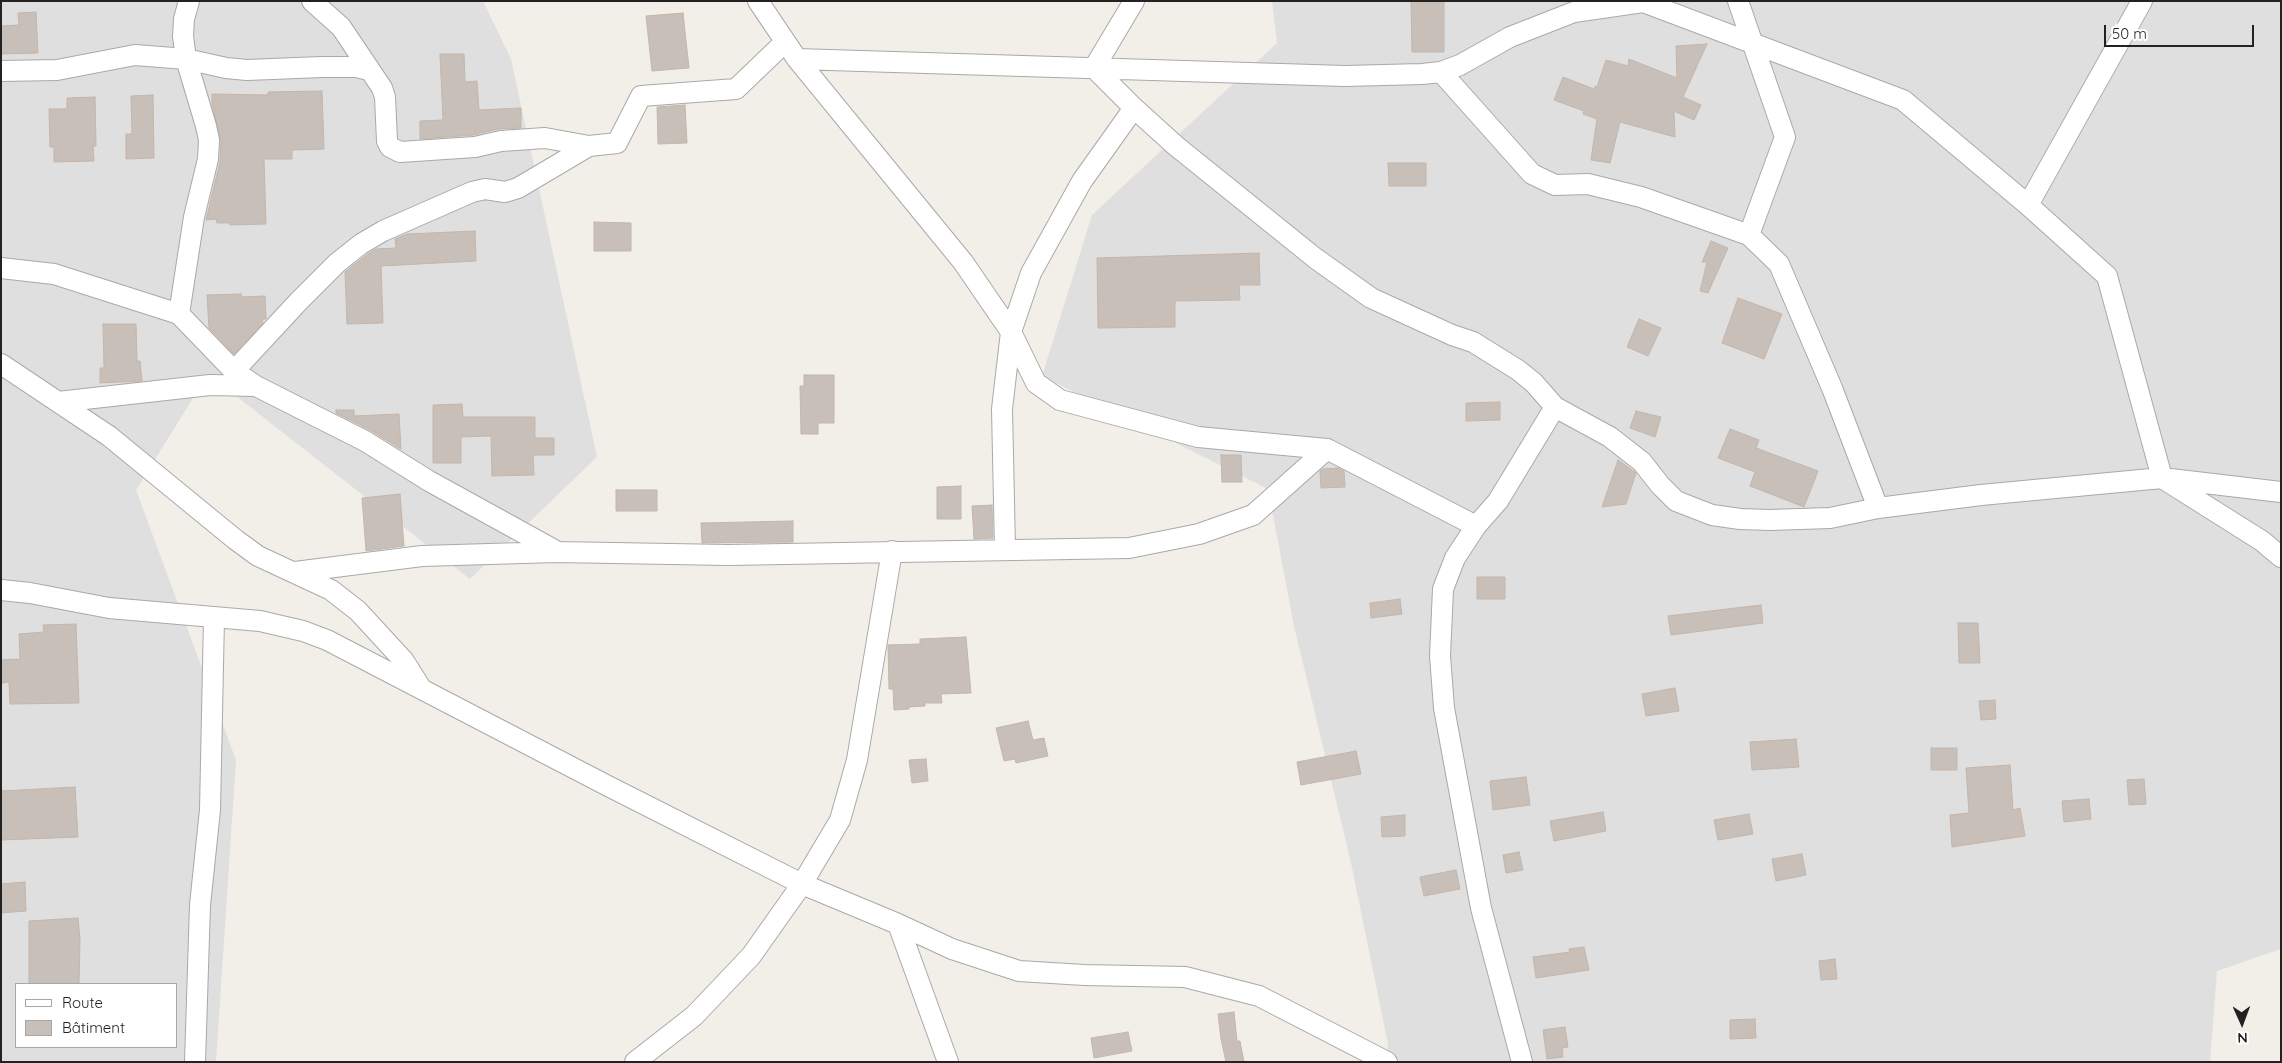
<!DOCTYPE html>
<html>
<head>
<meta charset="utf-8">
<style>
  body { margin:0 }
  #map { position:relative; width:2282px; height:1063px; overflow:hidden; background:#f2efe9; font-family:Quicksand,sans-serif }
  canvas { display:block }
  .frame { position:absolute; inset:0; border:2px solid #222; pointer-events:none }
  .legend { position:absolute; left:15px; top:983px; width:162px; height:65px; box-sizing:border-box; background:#fff; border:1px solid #a7a7a7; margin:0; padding:6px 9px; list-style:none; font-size:15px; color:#222 }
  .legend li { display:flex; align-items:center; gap:10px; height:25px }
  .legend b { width:25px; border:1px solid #a7a7a7 }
  .north { position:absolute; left:2217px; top:998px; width:50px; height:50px; -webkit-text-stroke:4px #fff; paint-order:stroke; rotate:178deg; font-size:14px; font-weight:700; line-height:20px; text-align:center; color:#222 }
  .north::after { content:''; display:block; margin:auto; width:18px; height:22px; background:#222; clip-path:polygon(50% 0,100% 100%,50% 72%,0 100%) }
  .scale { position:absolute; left:2104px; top:25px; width:150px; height:22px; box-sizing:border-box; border:2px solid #222; border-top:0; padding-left:6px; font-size:15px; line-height:18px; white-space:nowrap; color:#222; -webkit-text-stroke:4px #fff; paint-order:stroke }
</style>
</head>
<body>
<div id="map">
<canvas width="2282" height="1063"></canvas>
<div class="frame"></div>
<ul class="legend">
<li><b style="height:6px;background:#fff"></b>Route</li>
<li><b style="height:14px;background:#c7bfb8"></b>Bâtiment</li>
</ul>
<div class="north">N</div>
<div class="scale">50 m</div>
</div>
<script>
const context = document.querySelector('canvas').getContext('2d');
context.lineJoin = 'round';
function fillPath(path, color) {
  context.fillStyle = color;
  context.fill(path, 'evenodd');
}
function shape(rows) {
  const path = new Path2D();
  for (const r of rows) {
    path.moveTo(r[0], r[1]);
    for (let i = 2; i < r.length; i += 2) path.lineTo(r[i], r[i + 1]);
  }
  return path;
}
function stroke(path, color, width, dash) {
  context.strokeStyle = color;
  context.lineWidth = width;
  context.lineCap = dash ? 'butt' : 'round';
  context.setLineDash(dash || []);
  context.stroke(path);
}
const residential = shape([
  [1,1,483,1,511,59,597,457,470,579,208,374,136,490,236,760,216,1062,1,1062],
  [16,984,176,984,176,1047,16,1047],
  [1272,1,2281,1,2281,949,2217,971,2210,1062,1387,1062,1388,1044,1351,863,1294,626,1268,489,1042,376,1092,215,1277,43]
]);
const building = shape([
  [1411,1,1444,1,1444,52,1412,52,1411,1],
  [36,12,38,53,1,54,1,26,19,25,18,13,36,12],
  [683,13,689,68,652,71,646,16,683,13],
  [1707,44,1683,97,1701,105,1694,120,1674,111,1675,137,1620,122,1610,163,1591,160,1597,119,1583,114,1584,111,1554,100,1563,77,1594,89,1595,86,1597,87,1606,60,1628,66,1629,59,1677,78,1676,46,1707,44],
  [440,54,464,54,465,82,477,81,479,110,521,108,521,128,498,129,473,135,420,139,420,121,443,120,440,54],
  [322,91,324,149,292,150,292,159,264,159,266,224,230,225,230,223,217,223,216,219,206,220,220,162,221,141,212,104,212,94,268,95,268,92,322,91],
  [153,95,154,158,126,159,126,134,132,134,131,96,153,95],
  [95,97,96,146,93,146,94,161,54,162,54,147,50,147,49,109,67,109,67,98,95,97],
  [685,105,687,143,658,144,657,107,685,105],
  [1388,163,1426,163,1426,186,1389,186,1388,163],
  [594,222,631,223,631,251,594,251,594,222],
  [475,231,476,261,381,266,383,323,347,324,345,272,368,254,376,249,396,248,395,239,407,234,475,231],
  [1711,241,1728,248,1708,293,1700,291,1707,262,1702,262,1711,241],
  [1259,253,1260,285,1239,285,1240,300,1175,301,1175,327,1098,328,1097,258,1259,253],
  [241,294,241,297,265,296,266,319,262,319,263,323,234,354,209,328,207,295,241,294],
  [1738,298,1782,314,1764,359,1722,343,1738,298],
  [1639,319,1661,328,1648,356,1627,347,1639,319],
  [103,324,136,324,137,361,140,361,142,381,100,383,100,368,104,368,103,324],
  [804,375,834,375,834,423,818,423,818,434,801,434,800,386,804,386,804,375],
  [1500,402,1500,420,1466,421,1466,403,1500,402],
  [462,404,463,417,535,417,535,438,554,438,554,455,533,455,534,475,492,476,491,436,461,437,461,463,433,463,433,405,462,404],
  [336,410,354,410,354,416,399,414,401,449,370,430,336,413,336,410],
  [1636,411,1661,417,1655,437,1630,428,1636,411],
  [1730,429,1759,440,1756,448,1818,471,1804,507,1750,486,1755,472,1718,458,1730,429],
  [1221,455,1241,455,1242,482,1222,482,1221,455],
  [1618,460,1636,473,1626,504,1602,507,1618,460],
  [1338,468,1344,471,1345,487,1321,488,1320,471,1323,469,1338,468],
  [961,486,961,519,937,519,937,487,961,486],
  [616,490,657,490,657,511,616,511,616,490],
  [400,494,404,546,366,551,362,498,400,494],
  [992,505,993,538,974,539,972,506,992,505],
  [793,521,793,542,702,543,701,523,793,521],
  [1477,577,1505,577,1505,599,1477,599,1477,577],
  [1400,599,1402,614,1371,618,1370,603,1400,599],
  [1761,605,1763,623,1671,635,1668,616,1761,605],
  [1958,623,1978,623,1980,663,1959,663,1958,623],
  [76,624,79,703,10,704,9,682,1,683,1,660,20,659,19,634,44,632,43,625,76,624],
  [966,637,971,693,941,694,942,703,925,703,925,706,909,707,909,709,894,710,893,689,889,689,888,645,920,644,920,639,966,637],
  [1675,688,1679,711,1646,716,1642,694,1675,688],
  [1995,700,1996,719,1981,720,1979,701,1995,700],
  [1028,721,1033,740,1044,738,1048,756,1016,763,1015,759,1004,761,996,728,1028,721],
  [1796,739,1799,767,1752,770,1750,742,1796,739],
  [1931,748,1957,748,1957,770,1931,770,1931,748],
  [1356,751,1361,774,1301,785,1297,762,1356,751],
  [926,759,928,781,912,783,909,760,926,759],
  [2010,765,2013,810,2020,808,2025,836,1952,847,1950,815,1969,813,1966,768,2010,765],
  [1526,777,1530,805,1493,810,1490,781,1526,777],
  [2144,779,2146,804,2129,805,2127,780,2144,779],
  [75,787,78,837,1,840,1,791,75,787],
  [2089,799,2091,819,2064,822,2062,801,2089,799],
  [1603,812,1606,831,1554,841,1550,821,1603,812],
  [1749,814,1753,834,1718,840,1714,820,1749,814],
  [1405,815,1405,836,1382,837,1381,817,1405,815],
  [1519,852,1523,870,1506,873,1503,855,1519,852],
  [1802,854,1806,875,1776,881,1772,859,1802,854],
  [1456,870,1460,889,1424,896,1420,877,1456,870],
  [25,882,26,911,1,913,1,884,25,882],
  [78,918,80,939,79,984,29,984,29,921,78,918],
  [1584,947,1589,970,1536,978,1533,957,1570,952,1569,949,1584,947],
  [1835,959,1837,979,1821,980,1819,961,1835,959],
  [1234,1012,1237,1041,1240,1041,1244,1062,1226,1062,1221,1039,1218,1014,1234,1012],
  [1755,1019,1756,1038,1730,1039,1730,1020,1755,1019],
  [1565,1027,1568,1047,1562,1048,1563,1057,1547,1059,1543,1030,1565,1027],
  [1128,1032,1132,1051,1094,1058,1091,1038,1128,1032]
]);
const minor = shape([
  [312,1,341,27,382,88,385,97,387,141,390,147,400,152,475,147,501,141,545,138,589,146,617,143,641,96,736,89,785,42],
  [758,1,797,59,963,262,1011,332,1036,383,1060,400,1198,437,1327,449,1476,526],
  [1134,1,1094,68,1134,108,1176,146,1315,258,1371,298,1452,335,1473,342,1518,370,1534,383,1555,407,1610,437,1642,462,1660,485,1676,501,1712,515,1740,519,1770,520,1830,518,1878,508,1981,495,2162,478,2281,492],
  [1738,1,1785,137,1749,235,1779,264,1832,388,1878,508],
  [2142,1,2028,205,2107,276,2162,478,2262,541,2281,557],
  [797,59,1345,76,1422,74,1441,72,1460,65,1510,37,1574,12,1643,2,1903,100,2028,205],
  [1,71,57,70,135,55,186,59,226,68,247,70,322,67,356,67,369,70],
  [1441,72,1532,174,1555,185,1588,184,1641,197,1749,235],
  [1,268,54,274,179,314,234,371,256,386,365,441,429,481,556,551],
  [179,314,194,217,208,159,209,140,206,126,186,59,183,36,184,19,189,1],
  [1,364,109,436,236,540,258,556,331,590,358,611,404,661,421,688],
  [234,371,299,301,337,263,361,244,383,231,472,192,485,189,505,192,518,188,589,146],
  [58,402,210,385,256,386],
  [1005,549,1002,409,1011,332,1031,273,1082,181,1134,108],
  [295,572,422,556,556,552,728,555,1129,548,1199,534,1253,515,1327,449],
  [1,590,30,593,109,608,260,621,303,631,327,640,608,786,802,884,898,924,952,949,1019,971,1084,975,1185,977,1259,996,1387,1062],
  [898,924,948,1062],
  [195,1062,200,905,210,810,214,618],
  [635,1062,694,1016,751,956,802,884,840,820,857,760,892,551],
  [1522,1062,1481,908,1444,708,1440,656,1443,589,1455,558,1476,526,1498,501,1555,407]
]);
fillPath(residential, '#e0dfdf');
fillPath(building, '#c7bfb8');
stroke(building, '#c4b6ab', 1);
stroke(minor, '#a9a9a9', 22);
stroke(minor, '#fff', 20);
</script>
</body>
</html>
